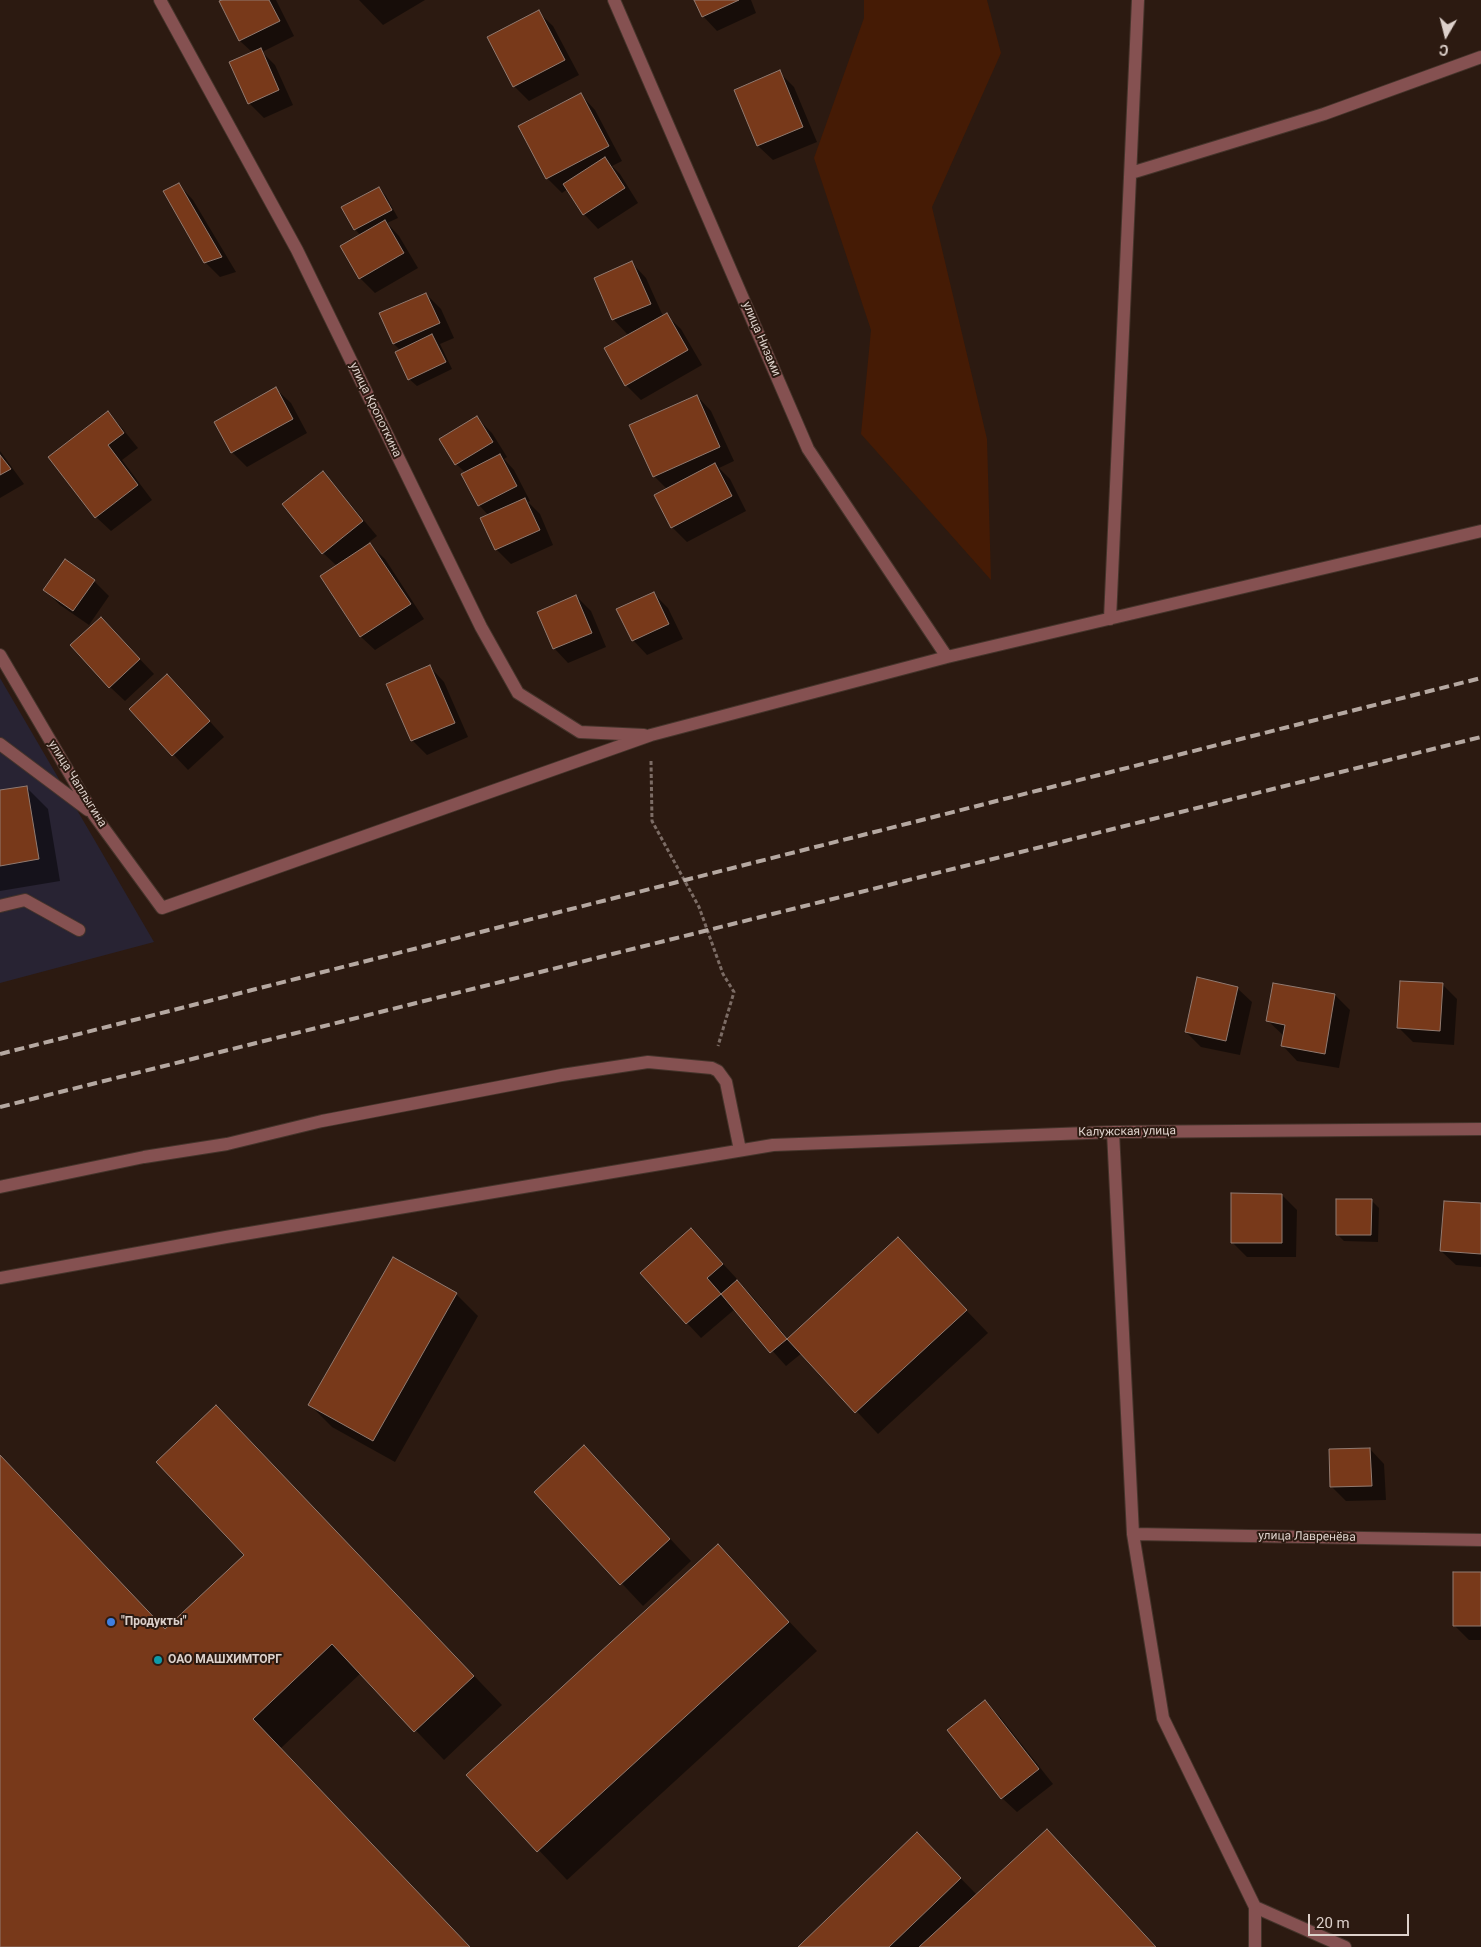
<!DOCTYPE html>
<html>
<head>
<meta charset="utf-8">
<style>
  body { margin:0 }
  #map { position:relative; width:1481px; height:1947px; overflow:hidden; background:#2c1a11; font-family:Roboto,sans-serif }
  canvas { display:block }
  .north { position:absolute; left:1421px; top:10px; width:50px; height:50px; -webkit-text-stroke:4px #2c1a11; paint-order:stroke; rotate:188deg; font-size:14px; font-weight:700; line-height:20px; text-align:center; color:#ddd1cb }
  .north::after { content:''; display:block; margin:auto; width:18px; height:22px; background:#ddd1cb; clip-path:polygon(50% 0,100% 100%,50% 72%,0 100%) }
  .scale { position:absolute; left:1308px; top:1914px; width:101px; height:22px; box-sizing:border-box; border:2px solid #ddd1cb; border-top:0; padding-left:6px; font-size:15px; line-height:18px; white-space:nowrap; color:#ddd1cb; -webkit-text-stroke:4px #2c1a11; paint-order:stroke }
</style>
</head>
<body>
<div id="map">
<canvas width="1481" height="1947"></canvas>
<div class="north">С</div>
<div class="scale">20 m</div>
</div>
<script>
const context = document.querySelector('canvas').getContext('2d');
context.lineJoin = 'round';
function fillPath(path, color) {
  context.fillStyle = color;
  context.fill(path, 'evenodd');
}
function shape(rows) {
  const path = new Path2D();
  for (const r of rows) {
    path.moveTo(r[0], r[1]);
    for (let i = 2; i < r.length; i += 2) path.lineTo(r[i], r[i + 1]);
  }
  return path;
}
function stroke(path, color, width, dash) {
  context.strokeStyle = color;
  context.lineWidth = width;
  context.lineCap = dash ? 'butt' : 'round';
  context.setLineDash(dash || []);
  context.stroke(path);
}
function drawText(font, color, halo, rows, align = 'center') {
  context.font = font + ' Roboto,sans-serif';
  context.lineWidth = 4;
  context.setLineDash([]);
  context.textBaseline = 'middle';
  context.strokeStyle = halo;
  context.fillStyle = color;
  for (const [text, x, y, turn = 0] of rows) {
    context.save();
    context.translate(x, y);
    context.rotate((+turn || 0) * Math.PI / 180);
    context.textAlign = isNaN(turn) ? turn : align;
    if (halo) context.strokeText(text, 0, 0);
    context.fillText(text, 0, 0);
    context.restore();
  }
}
const industrial = shape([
  [0,678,154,942,0,983]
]);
const green = shape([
  [864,0,987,0,1001,53,932,207,987,439,991,580,861,434,871,330,814,158,864,18]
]);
const shadow = shape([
  [225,0,276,0,294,36,262,52,275,65,293,105,264,118,249,103,253,53,240,41,221,2],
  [359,0,425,0,383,25],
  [695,0,751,0,756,13,717,31,703,16],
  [538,12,553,26,579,75,529,101,514,86],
  [779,72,794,87,817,142,773,160,758,146,735,90],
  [581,95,595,110,622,161,612,166,620,174,638,203,598,229,584,214,568,189,562,193,547,178],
  [179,185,193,200,236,272,220,277,205,262],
  [379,188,386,196,398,218,387,223,399,236,418,268,375,293,360,278,360,235,355,229],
  [632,263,646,278,663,316,666,315,681,329,702,365,641,400,626,385,629,336,614,320,595,279],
  [426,294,441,309,454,338,440,344,452,369,417,386,409,379,401,351,394,344,381,314],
  [276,389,291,403,307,433,247,467,232,452],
  [697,396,711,411,734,461,719,468,730,479,746,511,687,542,672,527,667,489,654,476],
  [108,413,122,428,138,448,122,460,152,500,111,531,96,517],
  [477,418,492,433,507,457,504,459,514,470,530,501,528,502,540,514,553,545,511,564,496,549,489,516,479,505,466,473,456,464],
  [0,451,24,484,0,498],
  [323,473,337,488,377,536,363,547,364,549,370,545,385,559,424,619,375,650,360,636,337,566,323,553],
  [65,561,94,581,109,596,89,625,60,605,45,590],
  [653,593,668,608,683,639,647,655,633,640],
  [576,596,591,611,606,647,568,663,554,648],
  [115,633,154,674,125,701,110,687],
  [430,667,444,682,468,737,427,755,412,740],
  [181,690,224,737,188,770,131,709],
  [26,787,48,809,60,881,0,891,0,792],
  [1274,984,1335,995,1350,1010,1339,1068,1297,1061,1283,1046,1284,1036,1268,1021],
  [1443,985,1457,999,1454,1045,1413,1042,1398,1027],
  [1237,988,1252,1002,1240,1055,1201,1047,1186,1032],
  [1282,1195,1297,1210,1296,1257,1247,1257,1232,1242],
  [1371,1200,1379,1208,1378,1242,1344,1241,1337,1234],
  [1481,1204,1481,1267,1456,1265,1441,1251],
  [691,1229,737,1279,736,1280,752,1296,788,1339,898,1239,988,1333,878,1434,802,1353,786,1366,735,1309,701,1338,687,1323,642,1273],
  [456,1294,478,1316,395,1462,332,1427,310,1405],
  [216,1406,502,1705,444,1760,361,1673,281,1748,470,1947,0,1947,0,1455,166,1630,245,1555],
  [584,1447,691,1561,643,1606,536,1492],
  [1370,1449,1384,1464,1386,1500,1346,1501,1331,1486],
  [718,1546,817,1651,567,1880,468,1775],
  [1481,1573,1481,1640,1469,1640,1454,1625],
  [985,1702,1000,1717,1053,1784,1017,1812,1002,1798],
  [1047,1831,1157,1947,800,1947,939,1856,977,1895]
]);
const building = shape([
  [222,0,269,0,280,21,239,41,219,1,222,0],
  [694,0,739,0,702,17,694,0],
  [539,10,565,60,513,87,487,37,539,10],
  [261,48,279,90,248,104,229,62,261,48],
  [780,70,803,127,757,146,734,90,780,70],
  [581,93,609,146,546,179,518,126,581,93],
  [605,157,625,188,583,215,563,184,605,157],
  [179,183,222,257,204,263,163,191,179,183],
  [379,187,392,210,354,230,341,207,379,187],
  [385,220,404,253,359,279,340,246,385,220],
  [632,261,651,304,612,320,594,278,632,261],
  [426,293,440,323,393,344,379,313,426,293],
  [667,313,688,350,625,386,604,348,667,313],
  [432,334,446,362,408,380,395,352,432,334],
  [276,387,293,419,231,453,214,422,276,387],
  [697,395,720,447,653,477,629,425,697,395],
  [108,411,124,433,108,445,138,485,95,518,48,457,108,411],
  [477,416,493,442,455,465,439,439,477,416],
  [500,454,517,486,478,506,461,474,500,454],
  [0,455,11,469,0,475,0,455],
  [715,463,732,496,671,528,654,495,715,463],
  [323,471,363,521,322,554,282,504,323,471],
  [525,498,540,530,495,550,480,518,525,498],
  [370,543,411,604,360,637,320,576,370,543],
  [65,559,95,580,73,611,43,590,65,559],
  [654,592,669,624,632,641,616,609,654,592],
  [576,595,592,633,553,649,537,612,576,595],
  [101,617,140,659,109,688,70,645,101,617],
  [430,665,455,723,411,741,386,684,430,665],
  [167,674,210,721,172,756,129,709,167,674],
  [27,786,39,859,0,866,0,790,27,786],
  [1197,977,1238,987,1226,1041,1185,1032,1197,977],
  [1400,981,1443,983,1440,1031,1397,1028,1400,981],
  [1273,983,1335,994,1325,1054,1281,1046,1285,1025,1266,1021,1273,983],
  [1231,1193,1282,1194,1282,1243,1231,1243,1231,1193],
  [1336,1199,1372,1199,1371,1235,1336,1235,1336,1199],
  [1444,1201,1481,1203,1481,1254,1440,1251,1444,1201],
  [691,1228,723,1264,707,1278,721,1294,686,1324,640,1273,691,1228],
  [898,1237,967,1310,855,1413,787,1339,898,1237],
  [393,1257,457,1293,373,1441,308,1405,393,1257],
  [737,1280,787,1339,770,1353,721,1294,737,1280],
  [216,1405,474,1676,414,1732,332,1644,253,1719,470,1947,0,1947,0,1455,165,1629,244,1555,156,1462,216,1405],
  [584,1445,670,1539,620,1585,534,1492,584,1445],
  [1370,1448,1372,1486,1330,1487,1329,1449,1370,1448],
  [718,1544,789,1622,537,1852,466,1775,718,1544],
  [1453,1572,1481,1572,1481,1626,1453,1626,1453,1572],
  [985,1700,1039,1769,1001,1799,947,1730,985,1700],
  [1047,1829,1156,1947,919,1947,1047,1829],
  [917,1832,961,1878,889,1947,798,1947,917,1832]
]);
const path = shape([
  [651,761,652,821,699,907,723,974,734,992,718,1046]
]);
const minor = shape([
  [160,0,297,250,481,627,518,693,580,732,644,735],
  [614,0,808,449,947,657],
  [1131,173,1324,114,1481,57],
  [1110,619,1138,0],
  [0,655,94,815,162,908,651,735,947,657,1481,531],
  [0,744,88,810],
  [0,906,25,900,79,930],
  [1113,1132,1133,1534,1163,1718,1255,1907,1255,1947],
  [0,1187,144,1157,227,1144,322,1121,562,1075,648,1062,712,1068,718,1071,726,1082,740,1150],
  [0,1278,226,1237,773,1145,1113,1132,1481,1129],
  [1133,1534,1481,1540],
  [1255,1907,1345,1947]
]);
const rail = shape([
  [0,1054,1481,678],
  [0,1107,1481,737]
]);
const markers = [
  [111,1622,5,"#3f7fe0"],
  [158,1660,5,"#0f9aa8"]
];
const streetNames = [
  ["улица Низами",761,339,67],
  ["улица Кропоткина",375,410,64],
  ["улица Чаплыгина",77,784,58],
  ["Калужская улица",1127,1132,-1],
  ["улица Лавренёва",1307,1537,1]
];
const poiNames = [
  ["\"Продукты\"",121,1622],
  ["ОАО МАШХИМТОРГ",168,1660]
];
fillPath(industrial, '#282333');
fillPath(green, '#451b05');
fillPath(shadow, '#0007');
fillPath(building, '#78391a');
stroke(building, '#917a70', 1);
stroke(minor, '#45342b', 14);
stroke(path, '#7c6c65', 3, [4, 2.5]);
stroke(minor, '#855151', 12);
stroke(rail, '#b5a8a1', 4, [10, 5]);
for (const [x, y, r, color] of markers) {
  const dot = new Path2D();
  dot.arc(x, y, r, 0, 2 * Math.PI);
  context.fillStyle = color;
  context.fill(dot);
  stroke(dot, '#2c1a11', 2);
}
drawText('12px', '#ddd1cb', '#2c1a11', streetNames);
drawText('bold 12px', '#ddd1cb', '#2c1a11', poiNames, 'left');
</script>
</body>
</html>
